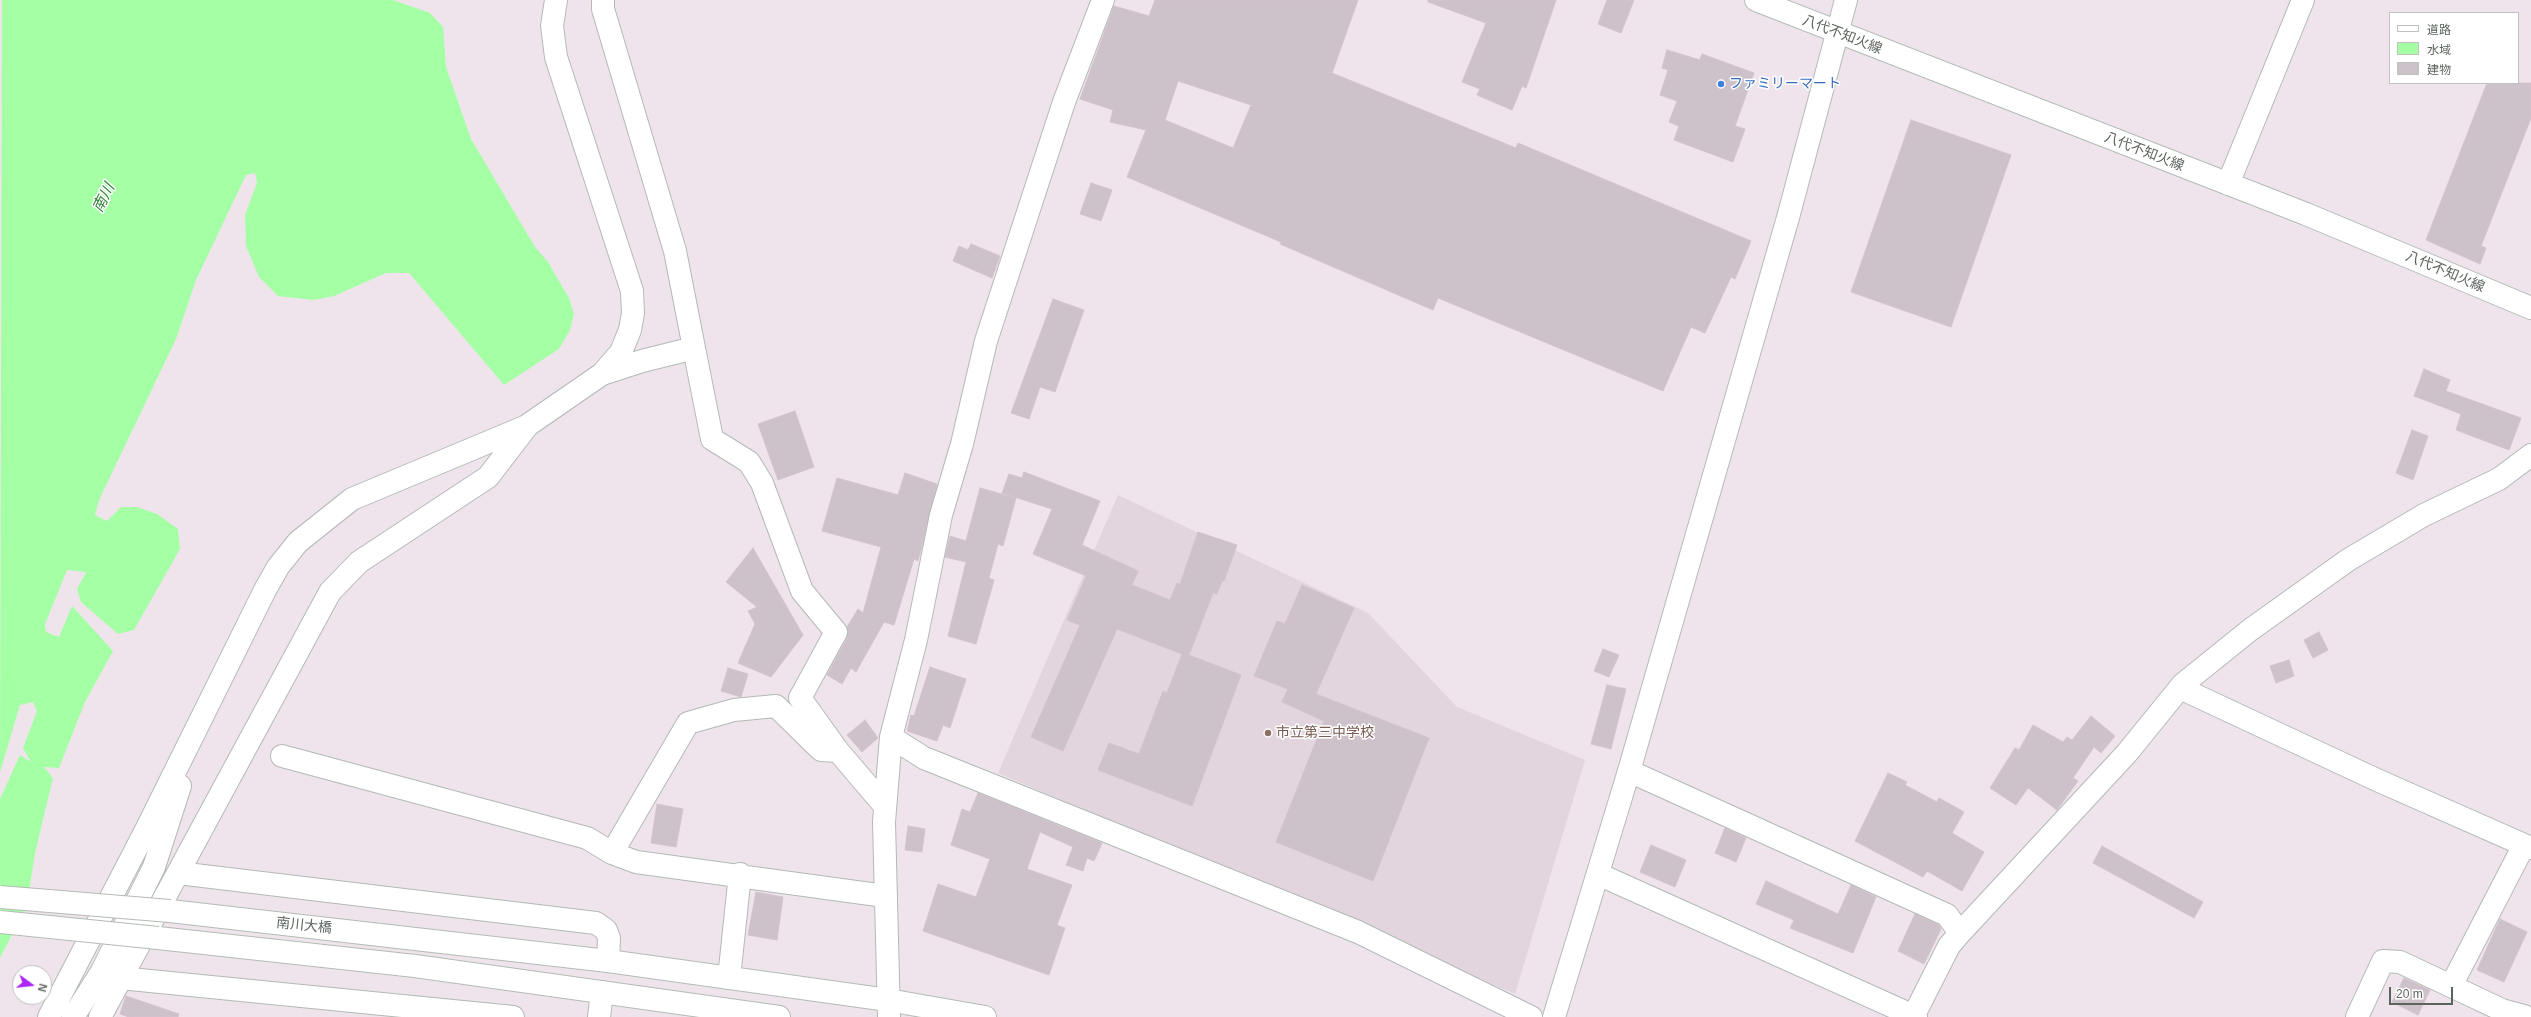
<!DOCTYPE html>
<html>
<head>
<meta charset="utf-8">
<style>
  body { margin:0 }
  #map { position:relative; width:2531px; height:1017px; overflow:hidden; background:#efe4eb; font-family:Helvetica,"Noto Sans JP",sans-serif }
  canvas { display:block }
  .legend { position:absolute; left:2389px; top:12px; width:130px; height:72px; box-sizing:border-box; background:#fff; border:1px solid #bec1be; margin:0; padding:5px 7px; list-style:none; font-size:12px; color:#5c655d }
  .legend li { display:flex; align-items:center; gap:8px; height:20px }
  .legend b { width:20px; border:1px solid #bec1be }
  .north { position:absolute; left:12px; top:965px; width:40px; height:40px; box-sizing:border-box; background:#fff; border:1px solid #bec1be; border-radius:50%; rotate:105deg; font-size:11px; font-weight:700; line-height:16px; text-align:center; color:#5c655d }
  .north::after { content:''; display:block; margin:auto; width:14px; height:18px; background:#ac26f4; clip-path:polygon(50% 0,100% 100%,50% 72%,0 100%) }
  .scale { position:absolute; left:2389px; top:987px; width:64px; height:18px; box-sizing:border-box; border:2px solid #5c655d; border-top:0; padding-left:5px; font-size:12px; line-height:14px; white-space:nowrap; color:#5c655d; -webkit-text-stroke:3px #fff; paint-order:stroke }
</style>
</head>
<body>
<div id="map">
<canvas width="2531" height="1017"></canvas>
<ul class="legend">
<li><b style="height:5px;background:#fff"></b>道路</li>
<li><b style="height:11px;background:#a4ffa5"></b>水域</li>
<li><b style="height:11px;background:#cdc2ca"></b>建物</li>
</ul>
<div class="north">N</div>
<div class="scale">20 m</div>
</div>
<script>
const context = document.querySelector('canvas').getContext('2d');
context.lineJoin = 'round';
function fillPath(path, color) {
  context.fillStyle = color;
  context.fill(path, 'evenodd');
}
function shape(rows) {
  const path = new Path2D();
  for (const r of rows) {
    path.moveTo(r[0], r[1]);
    for (let i = 2; i < r.length; i += 2) path.lineTo(r[i], r[i + 1]);
  }
  return path;
}
function stroke(path, color, width, dash) {
  context.strokeStyle = color;
  context.lineWidth = width;
  context.lineCap = dash ? 'butt' : 'round';
  context.setLineDash(dash || []);
  context.stroke(path);
}
function drawText(font, color, halo, rows, align = 'center') {
  context.font = font + ' Helvetica,"Noto Sans JP",sans-serif';
  context.lineWidth = 3;
  context.setLineDash([]);
  context.textBaseline = 'middle';
  context.strokeStyle = halo;
  context.fillStyle = color;
  for (const [text, x, y, turn = 0] of rows) {
    context.save();
    context.translate(x, y);
    context.rotate((+turn || 0) * Math.PI / 180);
    context.textAlign = isNaN(turn) ? turn : align;
    if (halo) context.strokeText(text, 0, 0);
    context.fillText(text, 0, 0);
    context.restore();
  }
}
const education = shape([
  [1118,495,1368,613,1457,707,1585,760,1515,994,998,773]
]);
const water = shape([
  [2,0,393,0,430,13,443,27,446,67,471,139,535,247,548,262,569,298,574,314,570,330,559,349,504,385,409,273,386,273,334,296,314,300,278,296,259,277,246,246,245,215,257,183,255,173,246,175,196,280,176,339,99,500,95,515,107,521,121,507,137,507,157,514,178,529,180,549,134,630,118,634,81,602,77,589,86,572,67,570,45,624,46,632,59,637,72,606,113,651,85,702,59,768,44,767,53,778,35,853,27,905,0,958,0,799,20,755,31,762,23,748,37,711,33,702,20,705,0,772]
]);
const building = shape([
  [1155,0,1358,0,1332,73,1516,148,1518,143,1751,241,1735,279,1731,277,1705,333,1691,327,1663,391,1438,298,1433,310,1280,244,1281,242,1127,177,1146,130,1110,122,1113,110,1080,99,1114,6,1149,16,1155,0],
  [1178,81,1251,105,1233,148,1165,120,1178,81],
  [1428,0,1556,0,1526,88,1522,86,1512,110,1477,95,1480,89,1462,82,1486,23,1428,2,1428,0],
  [1607,0,1634,0,1621,33,1598,24,1607,0],
  [1667,50,1700,60,1702,54,1754,73,1735,126,1745,129,1733,162,1674,140,1679,126,1669,122,1677,101,1660,95,1668,70,1662,68,1667,50],
  [2487,83,2531,83,2531,118,2481,246,2486,248,2480,264,2426,240,2487,83],
  [1911,120,2011,155,1951,327,1851,292,1911,120],
  [1091,183,1112,190,1101,221,1080,214,1091,183],
  [971,244,1000,256,992,278,953,261,959,246,968,250,971,244],
  [1053,299,1084,310,1055,392,1040,387,1029,419,1011,413,1053,299],
  [2424,369,2450,380,2446,391,2521,418,2509,450,2456,430,2461,414,2414,396,2424,369],
  [795,411,814,467,778,480,758,424,795,411],
  [2412,430,2428,436,2413,480,2396,473,2412,430],
  [1024,472,1100,501,1082,545,1138,571,1132,585,1170,600,1177,583,1180,584,1198,532,1237,545,1224,581,1222,581,1217,594,1213,593,1189,655,1241,675,1192,806,1098,770,1109,743,1139,754,1163,691,1167,693,1182,654,1117,629,1063,751,1031,737,1080,625,1067,620,1086,576,1033,554,1052,509,1002,493,1009,474,1022,478,1024,472],
  [905,473,937,484,921,550,918,561,914,559,894,625,884,622,856,672,851,668,842,684,827,675,847,638,847,627,858,609,863,613,881,547,822,531,837,478,898,495,905,473],
  [980,488,1016,498,1003,546,998,544,989,578,994,580,976,644,948,636,966,562,945,557,950,536,966,541,980,488],
  [753,548,803,635,771,677,738,663,755,624,748,611,757,607,726,582,753,548],
  [1302,585,1354,608,1316,694,1429,738,1373,881,1276,842,1324,721,1282,702,1288,689,1254,676,1277,621,1285,624,1302,585],
  [2319,632,2328,650,2313,658,2304,640,2319,632],
  [1603,649,1619,655,1609,677,1594,671,1603,649],
  [2289,660,2294,676,2276,683,2270,666,2289,660],
  [930,667,966,679,950,728,943,725,937,741,907,731,911,715,914,716,930,667],
  [728,668,748,674,741,697,721,691,728,668],
  [1607,685,1626,689,1611,749,1591,744,1607,685],
  [2091,716,2115,736,2101,753,2094,747,2073,778,2078,781,2057,810,2028,788,2016,805,1990,788,2015,748,2019,750,2033,725,2063,742,2067,737,2072,740,2091,716],
  [865,720,878,738,862,752,847,735,865,720],
  [1888,773,1907,782,1905,785,1937,802,1939,798,1964,812,1952,833,1984,852,1962,891,1927,871,1923,877,1855,841,1888,773],
  [978,793,1102,843,1094,861,1087,858,1083,871,1066,865,1073,847,1040,832,1027,869,1072,885,1057,925,1065,928,1049,975,923,931,938,884,976,897,990,859,951,845,962,809,970,812,978,793],
  [657,804,683,809,676,847,651,843,657,804],
  [908,826,925,829,922,852,905,850,908,826],
  [1725,828,1746,838,1736,862,1715,853,1725,828],
  [1651,845,1686,860,1675,887,1640,872,1651,845],
  [2102,846,2203,902,2194,918,2093,863,2102,846],
  [1766,881,1838,914,1851,885,1876,897,1853,953,1790,928,1794,920,1756,904,1766,881],
  [756,892,783,897,777,940,748,935,756,892],
  [1915,914,1939,925,1941,929,1924,964,1898,951,1915,914],
  [2500,919,2527,932,2504,982,2477,970,2500,919],
  [2404,978,2430,990,2418,1015,2392,1002,2404,978],
  [126,996,179,1014,178,1017,129,1017,120,1014,126,996]
]);
const street = shape([
  [556,0,552,26,556,57,632,291,633,313,630,330,621,352,603,373],
  [603,0,603,9,675,251,694,348],
  [1103,0,1064,102,986,341,962,444,941,515,916,640,891,737,924,758,1358,932,1531,1017],
  [2228,184,2303,0],
  [2180,688,2377,780,2531,848],
  [282,756,587,838,612,853,636,862,885,896],
  [1629,771,1947,915,1960,933],
  [612,853,688,723,734,710,776,706,821,750,838,751],
  [178,873,596,923,606,930,609,938,608,961],
  [1598,874,1916,1017],
  [120,978,513,1017],
  [729,978,740,874],
  [2451,986,2502,1010,2524,1016],
  [49,1017,147,828,265,590,278,567,298,542,352,499,527,426],
  [73,1017,101,973,154,867,180,786],
  [100,1017,330,592,359,562,488,477,528,425,602,374,642,361,694,348,712,439,749,462,762,483,802,591,836,632,800,698,838,751,884,805],
  [599,1017,602,992],
  [889,1017,884,822,891,737],
  [1913,1017,1949,946,1960,933,2127,753,2183,684,2250,630,2348,560,2424,515,2499,479,2531,455],
  [2357,1017,2383,961,2400,962,2451,986,2524,845]
]);
const secondary = shape([
  [1756,0,2306,214,2531,308],
  [170,911,608,961,888,1000,985,1017],
  [158,938,415,966,779,1017],
  [1554,1017,1629,771,1789,214,1846,0]
]);
const secondaryBridge = shape([
  [0,897,170,911],
  [0,922,158,938]
]);
const markers = [
  [1721,84,4,"#3f7fe0"],
  [1268,733,4,"#8d6e63"]
];
const streetNames = [
  ["八代不知火線",1842,35,21],
  ["八代不知火線",2144,152,21],
  ["八代不知火線",2445,272,23],
  ["南川大橋",304,926,6]
];
const shopNames = [
  ["ファミリーマート",1729,84]
];
const educationNames = [
  ["市立第三中学校",1276,733]
];
const waterNames = [
  ["南川",104,198,-63]
];
fillPath(education, '#e2d5de');
fillPath(water, '#a4ffa5');
fillPath(building, '#cdc2ca');
stroke(building, '#d5c2d0', 1);
stroke(street, '#b2bab3', 24);
stroke(secondary, '#b3bcb4', 24);
stroke(street, '#fff', 22);
stroke(secondary, '#fff', 22);
stroke(secondaryBridge, '#b3bcb4', 24, []);
stroke(secondaryBridge, '#fff', 22);
for (const [x, y, r, color] of markers) {
  const dot = new Path2D();
  dot.arc(x, y, r, 0, 2 * Math.PI);
  context.fillStyle = color;
  context.fill(dot);
  stroke(dot, '#fff', 1.5);
}
drawText('14px', '#5c655d', '#fff', streetNames);
drawText('14px', '#366cbe', '#fff', shopNames, 'left');
drawText('14px', '#785e54', '#fff', educationNames, 'left');
drawText('italic 15px', '#2d8134', '#fff', waterNames);
</script>
</body>
</html>
